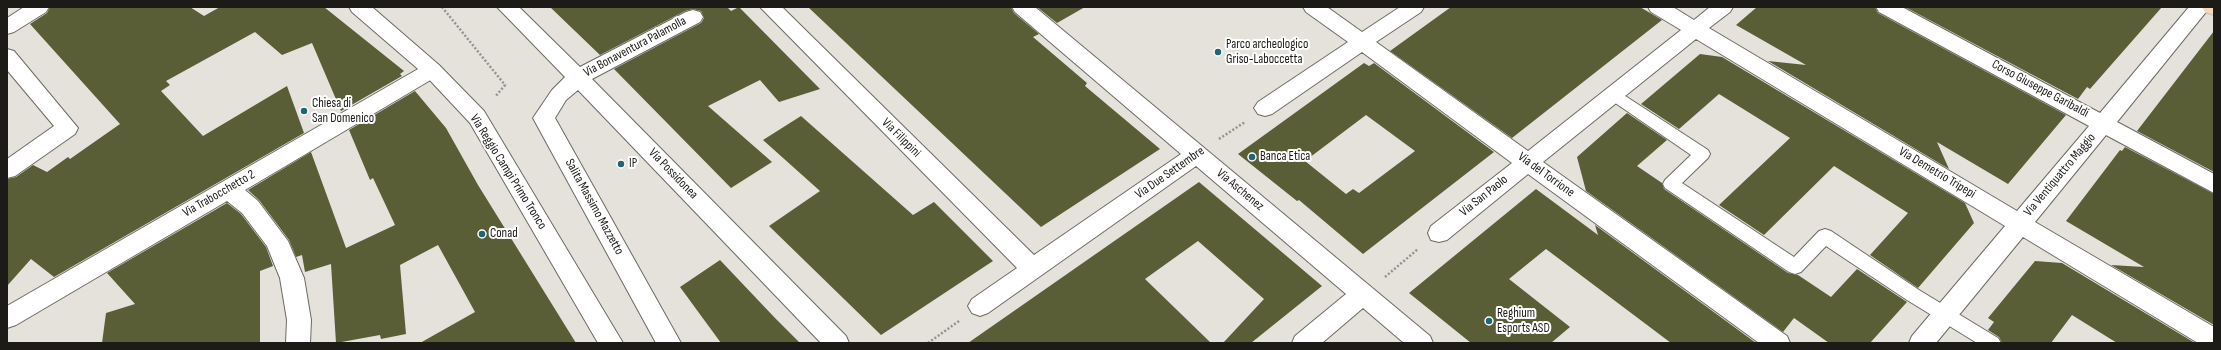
<!DOCTYPE html>
<html>
<head>
<meta charset="utf-8">
<style>
  body { margin:0 }
  #map { position:relative; width:2221px; height:350px; overflow:hidden; background:#e5e2db; font-family:"Sofia Sans Condensed",sans-serif }
  canvas { display:block }
  .frame { position:absolute; inset:0; border:8px solid #1c1b18; pointer-events:none }
</style>
</head>
<body>
<div id="map">
<canvas width="2221" height="350"></canvas>
<div class="frame"></div>
</div>
<script>
const context = document.querySelector('canvas').getContext('2d');
context.lineJoin = 'round';
function fillPath(path, color) {
  context.fillStyle = color;
  context.fill(path, 'evenodd');
}
function shape(rows) {
  const path = new Path2D();
  for (const r of rows) {
    path.moveTo(r[0], r[1]);
    for (let i = 2; i < r.length; i += 2) path.lineTo(r[i], r[i + 1]);
  }
  return path;
}
function stroke(path, color, width, dash) {
  context.strokeStyle = color;
  context.lineWidth = width;
  context.lineCap = dash ? 'butt' : 'round';
  context.setLineDash(dash || []);
  context.stroke(path);
}
function drawText(font, color, halo, rows, align = 'center') {
  context.font = font + ' "Sofia Sans Condensed",sans-serif';
  context.lineWidth = 4;
  context.setLineDash([]);
  context.textBaseline = 'middle';
  context.strokeStyle = halo;
  context.fillStyle = color;
  for (const [text, x, y, turn = 0] of rows) {
    context.save();
    context.translate(x, y);
    context.rotate((+turn || 0) * Math.PI / 180);
    context.textAlign = isNaN(turn) ? turn : align;
    if (halo) context.strokeText(text, 0, 0);
    context.fillText(text, 0, 0);
    context.restore();
  }
}
const building = shape([
  [50,7,190,7,204,16,220,7,324,7,404,71,400,74,402,76,341,111,312,43,282,55,255,32,166,81,170,85,161,91,203,136,287,86,304,133,54,277,31,259,7,286,7,179,16,177,33,165,47,172,68,157,70,159,120,124,30,24,47,13],
  [550,7,727,7,731,11,739,7,820,89,779,102,760,80,708,106,772,162,731,188,614,69,701,23,704,18,701,11,693,9,685,11,600,55],
  [808,7,1011,7,1014,13,1039,34,1033,37,1087,83,1085,86,1160,149,1041,227],
  [1037,7,1085,7,1057,23],
  [1451,7,1640,7,1662,20,1512,138,1390,51],
  [1757,7,1875,7,1878,13,2066,115,2008,184,1937,142,1949,169,1768,61,1806,65,1736,25],
  [1905,7,2162,7,2090,89,2087,87,2078,99],
  [2214,31,2214,172,2137,131],
  [1700,54,1722,57,1965,203,1974,223,1918,288,1870,255,1908,213,1834,166,1764,235,1719,205,1790,138,1719,94,1679,129,1641,104],
  [1364,63,1369,66,1374,63,1494,152,1363,254,1299,200,1297,201,1238,154],
  [1366,115,1415,151,1359,193,1353,189,1346,194,1305,161],
  [415,91,446,128,478,185,576,343,420,343,475,312,438,245,400,265,406,334,381,339,380,335,336,343,331,264,305,272,302,255,296,257,289,240,259,200,248,190,311,152,346,248,395,225,373,178,370,180,349,130],
  [1627,113,1667,140,1637,166,1662,183,1664,189,1788,273,1798,275,1831,297,1857,269,1907,302,1870,343,1829,343,1794,318,1783,332,1586,191,1577,157],
  [801,116,913,215,934,202,993,261,881,335,769,226,820,191,763,140],
  [2125,147,2214,194,2214,325,2111,265,2144,267,2066,221,2120,150,2122,151],
  [1199,182,1322,286,1251,343,1223,343,1264,299,1198,241,1145,279,1211,343,968,343],
  [1536,189,1598,235,1595,225,1756,343,1671,343,1546,249,1509,279,1570,327,1551,343,1471,343,1409,293],
  [227,203,241,214,266,247,273,266,260,271,260,343,102,343,106,313,135,304,107,273],
  [720,260,775,318,800,343,721,343,680,287],
  [2035,261,2062,263,2195,343,2117,343,2072,315,2051,343,2002,343,1999,337,1988,330,1994,322,1988,318]
]);
const path = shape([
  [442,7,505,85,495,97],
  [1219,139,1245,122],
  [1385,277,1418,249],
  [928,343,959,321]
]);
const lane = shape([
  [1613,88,1708,150,1710,154,1708,158,1682,183,1794,257,1819,231,1825,229,1831,231,1919,290,1998,338,2001,343,1977,343,1907,300,1826,246,1801,272,1795,274,1789,272,1665,188,1663,184,1665,180,1691,155,1608,98,1605,94,1608,90,1613,88]
]);
const street = shape([
  [24,7,49,7,46,12,14,32,7,34,7,18,24,7],
  [497,7,519,7,580,67,686,12,693,10,700,12,703,17,700,22,592,79,846,336,849,343,821,343,578,90,566,100,555,118,681,343,656,343,533,118,552,90,565,77,497,7],
  [760,7,782,7,1034,255,1181,154,1015,12,1012,7,1035,7,1430,336,1433,343,1404,343,1363,308,1322,343,1292,343,1295,336,1346,294,1196,166,988,313,980,316,972,313,968,306,972,299,1017,268,760,7],
  [1303,7,1327,7,1362,32,1400,7,1424,7,1421,12,1376,42,1528,151,1681,30,1651,12,1648,7,1673,7,1694,20,1710,7,1733,7,1730,12,1709,28,2017,211,2089,126,1879,12,1876,7,1902,7,2100,113,2189,7,2210,7,2117,122,2214,174,2214,193,2106,135,2035,222,2214,327,2214,343,2198,343,2023,237,1936,343,1909,343,1912,336,2005,226,1696,39,1543,162,1787,336,1790,343,1759,343,1528,174,1447,240,1439,242,1431,240,1428,233,1431,226,1512,163,1362,52,1272,114,1265,116,1258,114,1254,108,1258,102,1348,42,1306,12,1303,7],
  [7,49,14,51,78,128,75,134,15,176,7,178,7,159,54,126,7,70,7,49],
  [432,63,439,65,442,70,439,75,245,190,258,201,288,241,304,278,311,320,310,343,286,343,287,320,280,278,267,246,242,213,227,201,16,325,7,328,7,306,425,65,432,63]
]);
const secondary = shape([
  [349,7,372,7,439,65,484,111,623,343,598,343,470,123,425,75,352,12,349,7]
]);
const primary = shape([
  [2202,7,2214,7,2214,15,2205,12,2202,7]
]);
const markers = [
  [1218,52,4,"#1d6673"],
  [304,111,4,"#1d6673"],
  [1252,157,4,"#1d6673"],
  [621,164,4,"#1d6673"],
  [482,234,4,"#1d6673"],
  [1489,321,4,"#1d6673"]
];
const poiNames = [
  ["Parco archeologico",1226,45],
  ["Griso-Laboccetta",1226,60],
  ["Chiesa di",312,104],
  ["San Domenico",312,119],
  ["Banca Etica",1260,157],
  ["IP",629,164],
  ["Conad",490,234],
  ["Reghium",1497,314],
  ["Esports ASD",1497,329]
];
const streetNames = [
  ["Via Bonaventura Palamolla",635,47,-28],
  ["Corso Giuseppe Garibaldi",2040,89,28],
  ["Via Filippini",901,138,45],
  ["Via Reggio Campi Primo Tronco",508,172,58],
  ["Via Due Settembre",1170,173,-35],
  ["Via Demetrio Tripepi",1937,173,31],
  ["Via Possidonea",673,174,46],
  ["Via del Torrione",1546,175,36],
  ["Via Ventiquattro Maggio",2060,175,-50],
  ["Via Aschenez",1240,190,40],
  ["Via Trabocchetto 2",219,194,-30],
  ["Via San Paolo",1484,196,-39],
  ["Salita Massimo Mazzetto",594,207,61]
];
fillPath(building, '#5a5e36');
stroke(lane, '#6c6a63', 2);
stroke(street, '#6c6a63', 2);
stroke(secondary, '#6c6a63', 2);
stroke(primary, '#bfbfbe', 2);
stroke(path, '#94928d', 2.5, [2, 2]);
fillPath(lane, '#fff');
fillPath(street, '#fff');
fillPath(secondary, '#fff');
fillPath(primary, '#f8d7b8');
for (const [x, y, r, color] of markers) {
  const dot = new Path2D();
  dot.arc(x, y, r, 0, 2 * Math.PI);
  context.fillStyle = color;
  context.fill(dot);
  stroke(dot, '#fff', 1.5);
}
drawText('13px', '#1c1b18', '#fff', poiNames, 'left');
drawText('13px', '#1c1b18', '#fff', streetNames);
</script>
</body>
</html>
